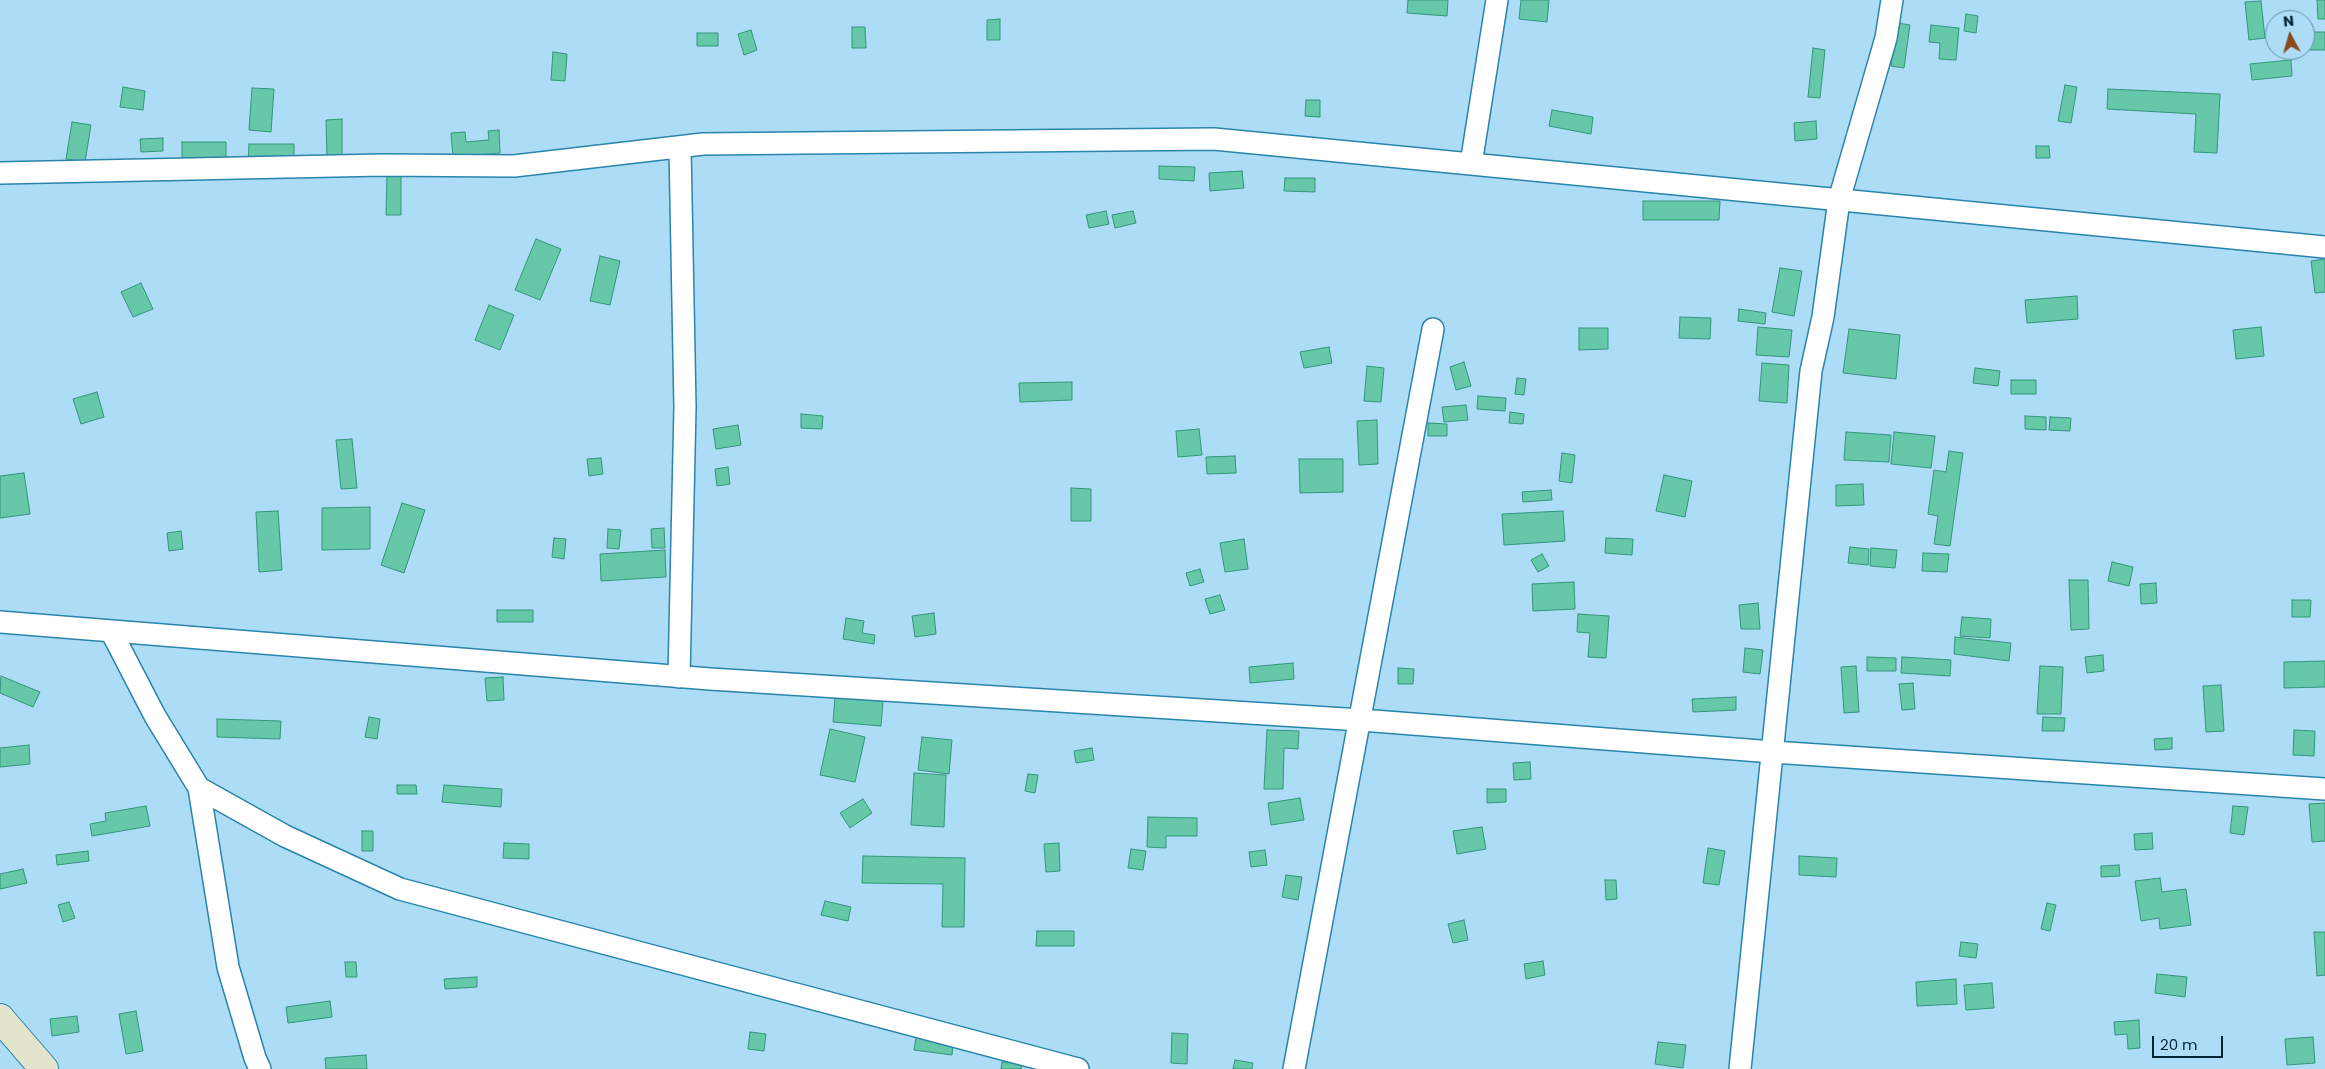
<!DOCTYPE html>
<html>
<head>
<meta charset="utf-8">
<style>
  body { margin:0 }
  #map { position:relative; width:2325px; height:1069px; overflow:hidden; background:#acdcf6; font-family:Poppins,sans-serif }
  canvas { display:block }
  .north { position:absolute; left:2265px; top:10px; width:50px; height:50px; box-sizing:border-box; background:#acdcf6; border:1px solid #6793a9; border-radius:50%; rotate:354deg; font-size:14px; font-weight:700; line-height:20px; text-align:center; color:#002535 }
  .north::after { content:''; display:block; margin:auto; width:18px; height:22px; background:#8c491a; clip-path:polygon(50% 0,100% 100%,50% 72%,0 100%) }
  .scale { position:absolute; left:2152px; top:1036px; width:71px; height:22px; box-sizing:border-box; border:2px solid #002535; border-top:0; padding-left:6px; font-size:15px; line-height:18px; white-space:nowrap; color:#002535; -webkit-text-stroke:4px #acdcf6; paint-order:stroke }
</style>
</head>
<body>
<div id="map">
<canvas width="2325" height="1069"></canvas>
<div class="north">N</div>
<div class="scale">20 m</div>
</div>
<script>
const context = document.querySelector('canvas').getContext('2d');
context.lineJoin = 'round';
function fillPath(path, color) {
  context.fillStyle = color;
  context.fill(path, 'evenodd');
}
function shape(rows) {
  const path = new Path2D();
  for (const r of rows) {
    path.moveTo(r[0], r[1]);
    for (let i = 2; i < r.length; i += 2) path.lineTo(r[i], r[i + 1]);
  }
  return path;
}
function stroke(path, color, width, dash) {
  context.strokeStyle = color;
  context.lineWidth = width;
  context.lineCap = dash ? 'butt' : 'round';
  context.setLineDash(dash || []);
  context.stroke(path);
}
const building = shape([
  [1408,0,1448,0,1447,16,1407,13,1408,0],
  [1521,0,1549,0,1547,22,1519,19,1521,0],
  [2317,0,2325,0,2325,19,2318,19,2317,0],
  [2261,1,2265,38,2249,40,2245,2,2261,1],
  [1966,14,1978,16,1976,33,1964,31,1966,14],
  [1000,19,1000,40,987,40,987,20,1000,19],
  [1897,23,1910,25,1904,68,1891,66,1897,23],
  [1931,25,1959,28,1956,60,1939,59,1940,43,1929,42,1931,25],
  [852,27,865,27,866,48,852,48,852,27],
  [751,30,757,50,744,55,738,34,751,30],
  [2305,32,2325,32,2325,50,2305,50,2305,32],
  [697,33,718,33,718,46,697,46,697,33],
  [1813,48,1825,50,1820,98,1808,97,1813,48],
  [553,52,567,54,565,81,551,80,553,52],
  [2291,60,2292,76,2252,80,2250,64,2291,60],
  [2065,85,2077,87,2071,123,2058,121,2065,85],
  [123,87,145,91,143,110,120,107,123,87],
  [252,88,274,89,271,132,249,130,252,88],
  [2108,89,2220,94,2217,153,2194,152,2196,114,2107,109,2108,89],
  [1306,100,1320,100,1320,117,1305,116,1306,100],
  [1552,110,1593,117,1591,134,1549,126,1552,110],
  [342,119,342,161,327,161,326,120,342,119],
  [1816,121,1817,139,1795,141,1794,123,1816,121],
  [72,122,91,125,85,162,66,159,72,122],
  [499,130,500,153,453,157,451,133,465,132,466,142,489,140,488,131,499,130],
  [163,138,163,151,141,152,140,139,163,138],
  [182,142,226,142,226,159,182,160,182,142],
  [249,144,294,144,294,164,248,163,249,144],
  [2036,146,2049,146,2050,158,2036,158,2036,146],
  [1159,166,1195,167,1194,181,1159,179,1159,166],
  [1242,171,1244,188,1210,191,1209,173,1242,171],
  [387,174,401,174,401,215,386,215,387,174],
  [1285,178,1315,178,1315,192,1284,191,1285,178],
  [1643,201,1720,201,1719,220,1643,220,1643,201],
  [1106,211,1109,224,1089,228,1086,215,1106,211],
  [1133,211,1136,223,1115,228,1112,215,1133,211],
  [536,239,561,249,540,300,515,290,536,239],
  [600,256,620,261,610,305,590,301,600,256],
  [2325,259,2325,292,2315,293,2311,261,2325,259],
  [1780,268,1802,271,1794,316,1772,312,1780,268],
  [141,283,153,309,133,317,121,292,141,283],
  [2077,296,2078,319,2027,323,2025,300,2077,296],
  [489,305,514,315,500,350,475,340,489,305],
  [1739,309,1766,313,1765,324,1738,321,1739,309],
  [1680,317,1711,318,1710,339,1679,338,1680,317],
  [1758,327,1792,330,1789,357,1756,355,1758,327],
  [2261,327,2264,356,2236,359,2233,330,2261,327],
  [1579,328,1608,328,1608,349,1579,350,1579,328],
  [1849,329,1900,335,1896,379,1843,373,1849,329],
  [1329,347,1332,363,1304,368,1300,352,1329,347],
  [1464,362,1471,386,1456,390,1450,367,1464,362],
  [1762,363,1789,365,1787,403,1759,401,1762,363],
  [1367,366,1384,368,1381,402,1364,401,1367,366],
  [1975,368,2000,371,1998,386,1973,383,1975,368],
  [1517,378,1526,379,1524,395,1515,394,1517,378],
  [2011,380,2036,380,2036,394,2011,394,2011,380],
  [1072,382,1072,400,1020,402,1019,383,1072,382],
  [97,392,104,417,81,424,73,399,97,392],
  [1478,396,1506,398,1505,411,1477,409,1478,396],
  [1466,405,1468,420,1444,422,1442,407,1466,405],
  [1510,412,1524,414,1523,424,1509,423,1510,412],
  [801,414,823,416,822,429,801,428,801,414],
  [2025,416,2046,417,2046,430,2025,429,2025,416],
  [2050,417,2071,418,2070,431,2049,430,2050,417],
  [1377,420,1378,464,1359,465,1357,421,1377,420],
  [1428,423,1447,424,1447,436,1428,436,1428,423],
  [738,425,741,445,716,449,713,429,738,425],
  [1199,429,1202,455,1178,457,1176,431,1199,429],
  [1846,432,1891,435,1889,462,1844,460,1846,432],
  [1894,432,1935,436,1931,468,1891,464,1894,432],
  [352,439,357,488,341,489,336,440,352,439],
  [1949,451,1963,453,1950,546,1934,544,1938,516,1928,514,1934,470,1946,472,1949,451],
  [1562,453,1575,455,1572,483,1559,481,1562,453],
  [1235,456,1236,473,1207,474,1206,457,1235,456],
  [601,458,603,474,589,476,587,459,601,458],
  [1299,459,1343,459,1343,492,1300,493,1299,459],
  [728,467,730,484,717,486,715,469,728,467],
  [24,473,30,514,0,518,0,476,24,473],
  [1664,475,1692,481,1685,517,1656,511,1664,475],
  [1863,484,1864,505,1836,506,1836,485,1863,484],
  [1071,488,1091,489,1091,521,1071,521,1071,488],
  [1551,490,1552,500,1523,502,1522,492,1551,490],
  [402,503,425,510,404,573,381,565,402,503],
  [370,507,370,549,322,550,322,508,370,507],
  [278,511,282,570,259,572,256,512,278,511],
  [1563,511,1565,541,1504,545,1502,514,1563,511],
  [664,528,665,548,652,548,651,529,664,528],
  [608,529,621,530,619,549,607,548,608,529],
  [181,531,183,549,169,551,167,533,181,531],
  [554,538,566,539,564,559,552,557,554,538],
  [1606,538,1633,539,1632,555,1605,553,1606,538],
  [1244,539,1248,569,1225,572,1220,543,1244,539],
  [1850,547,1869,549,1868,565,1848,563,1850,547],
  [1871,548,1897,550,1895,568,1870,566,1871,548],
  [665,550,666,577,601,581,600,554,665,550],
  [1923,553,1949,554,1947,572,1922,571,1923,553],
  [1542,554,1549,566,1538,572,1531,560,1542,554],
  [2112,562,2133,567,2129,586,2108,581,2112,562],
  [1200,569,1204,582,1190,586,1186,573,1200,569],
  [2069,580,2088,580,2089,629,2071,630,2069,580],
  [1574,582,1575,609,1533,611,1532,584,1574,582],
  [2156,583,2157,603,2141,604,2140,584,2156,583],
  [1220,595,1225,610,1210,614,1205,599,1220,595],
  [2292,600,2311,600,2310,617,2292,617,2292,600],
  [1758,603,1760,629,1741,629,1739,605,1758,603],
  [497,610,533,610,533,622,497,622,497,610],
  [934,613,936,634,915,637,912,616,934,613],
  [1578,614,1609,616,1606,658,1588,657,1590,633,1577,632,1578,614],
  [1962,617,1991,619,1990,638,1960,636,1962,617],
  [846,618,864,621,862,633,875,635,874,644,843,639,846,618],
  [1955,637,2011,643,2009,661,1954,654,1955,637],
  [1745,648,1763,650,1760,674,1743,672,1745,648],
  [2103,655,2104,671,2087,673,2085,657,2103,655],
  [1867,657,1896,658,1896,671,1867,671,1867,657],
  [1902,657,1951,660,1950,676,1901,673,1902,657],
  [2325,661,2325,687,2284,688,2284,662,2325,661],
  [1293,663,1294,679,1250,683,1249,667,1293,663],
  [1856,666,1859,712,1844,713,1841,667,1856,666],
  [2040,666,2063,667,2061,714,2037,714,2040,666],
  [1398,668,1414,669,1413,684,1398,684,1398,668],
  [1,676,40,692,33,707,0,693,1,676],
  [503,677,504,700,487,701,485,678,503,677],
  [1913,683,1915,709,1902,710,1899,684,1913,683],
  [2221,685,2224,731,2206,732,2203,686,2221,685],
  [835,697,883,701,881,726,833,722,835,697],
  [1736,697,1736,710,1693,712,1692,699,1736,697],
  [369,717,380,719,377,739,365,737,369,717],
  [2043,717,2065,718,2064,731,2042,731,2043,717],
  [217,719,281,721,280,739,217,737,217,719],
  [830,729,865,737,855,782,820,775,830,729],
  [1267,730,1299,731,1298,749,1284,748,1283,789,1264,789,1267,730],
  [2294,730,2315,731,2314,756,2293,755,2294,730],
  [922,737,952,740,949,774,918,770,922,737],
  [2172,738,2172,749,2155,750,2154,739,2172,738],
  [29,745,30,764,0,767,0,748,29,745],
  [1092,748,1094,760,1076,763,1074,751,1092,748],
  [1530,762,1531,779,1514,780,1513,763,1530,762],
  [914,773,946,775,944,827,911,825,914,773],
  [1028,774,1038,775,1035,793,1025,791,1028,774],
  [397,785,416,785,417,794,397,794,397,785],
  [444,785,502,789,501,807,442,802,444,785],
  [1487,789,1506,789,1506,802,1487,803,1487,789],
  [1300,798,1304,820,1271,825,1268,803,1300,798],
  [863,799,872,813,850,828,840,813,863,799],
  [2325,803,2325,841,2312,842,2309,804,2325,803],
  [146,806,150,826,92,836,90,824,106,821,105,813,146,806],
  [2233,806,2248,807,2244,835,2230,833,2233,806],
  [1148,817,1197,818,1197,836,1166,836,1166,848,1147,847,1148,817],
  [1482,827,1486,849,1457,854,1453,831,1482,827],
  [362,831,373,831,373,851,362,851,362,831],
  [2152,833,2153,849,2135,850,2134,834,2152,833],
  [504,843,529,844,529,859,503,858,504,843],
  [1059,843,1060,871,1046,872,1044,844,1059,843],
  [1708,848,1725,851,1719,885,1703,883,1708,848],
  [1131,849,1146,851,1143,870,1128,868,1131,849],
  [1265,850,1267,865,1251,867,1249,852,1265,850],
  [88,851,89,861,57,865,56,855,88,851],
  [863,856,965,858,964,927,942,927,943,884,862,883,863,856],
  [1799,856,1837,858,1836,877,1799,875,1799,856],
  [2119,865,2120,876,2101,877,2101,866,2119,865],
  [23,869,27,883,0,889,0,874,23,869],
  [1286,875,1302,877,1298,900,1282,897,1286,875],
  [2160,878,2162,892,2186,889,2191,925,2160,929,2159,918,2141,921,2135,881,2160,878],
  [1605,880,1616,880,1617,899,1606,900,1605,880],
  [825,901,851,907,848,921,821,915,825,901],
  [69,902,75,918,63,922,58,905,69,902],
  [2047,903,2056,905,2050,931,2041,929,2047,903],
  [1464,920,1468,940,1453,943,1448,924,1464,920],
  [1037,931,1074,931,1074,946,1036,946,1037,931],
  [2314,932,2325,932,2325,975,2317,976,2314,932],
  [1961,942,1978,944,1976,958,1959,956,1961,942],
  [1543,961,1545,975,1526,979,1524,964,1543,961],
  [345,962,356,962,357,977,346,977,345,962],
  [2157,974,2187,977,2185,997,2155,993,2157,974],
  [477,977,477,987,445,989,444,979,477,977],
  [1956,979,1957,1004,1917,1006,1916,982,1956,979],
  [1992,983,1994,1008,1966,1010,1964,985,1992,983],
  [330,1001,332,1017,288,1023,286,1007,330,1001],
  [136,1011,143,1051,126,1054,119,1014,136,1011],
  [77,1016,79,1032,52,1036,50,1019,77,1016],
  [2139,1020,2140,1048,2128,1049,2127,1034,2115,1035,2114,1022,2139,1020],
  [750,1032,766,1034,764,1051,748,1049,750,1032],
  [1172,1033,1188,1034,1187,1064,1171,1063,1172,1033],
  [2313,1037,2315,1063,2287,1065,2285,1039,2313,1037],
  [916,1038,953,1043,952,1055,914,1050,916,1038],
  [1658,1042,1686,1045,1683,1068,1655,1064,1658,1042],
  [366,1055,367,1069,326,1069,325,1058,366,1055],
  [1235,1060,1253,1063,1252,1069,1233,1069,1235,1060],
  [1002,1062,1022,1064,1021,1069,1001,1069,1002,1062]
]);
const street = shape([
  [1471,164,1497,0],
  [0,173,382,165,514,166,703,144,1214,139,2325,247],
  [0,622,710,679,1361,720,1773,752,2325,789],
  [112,633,155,716,199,788,285,836,400,889,1078,1069],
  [679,677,685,407,680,147],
  [199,788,228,967,255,1058,260,1069],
  [1294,1069,1433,329],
  [1740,1069,1811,371,1823,317,1839,200,1886,38,1892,0]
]);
const secondary = shape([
  [0,1018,44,1069]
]);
fillPath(building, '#67c7a9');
stroke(building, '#32967b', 1);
stroke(street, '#2a84ab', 24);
stroke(secondary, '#2a84ab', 30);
stroke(street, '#fff', 21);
stroke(secondary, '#e2e4cb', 28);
</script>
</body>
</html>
